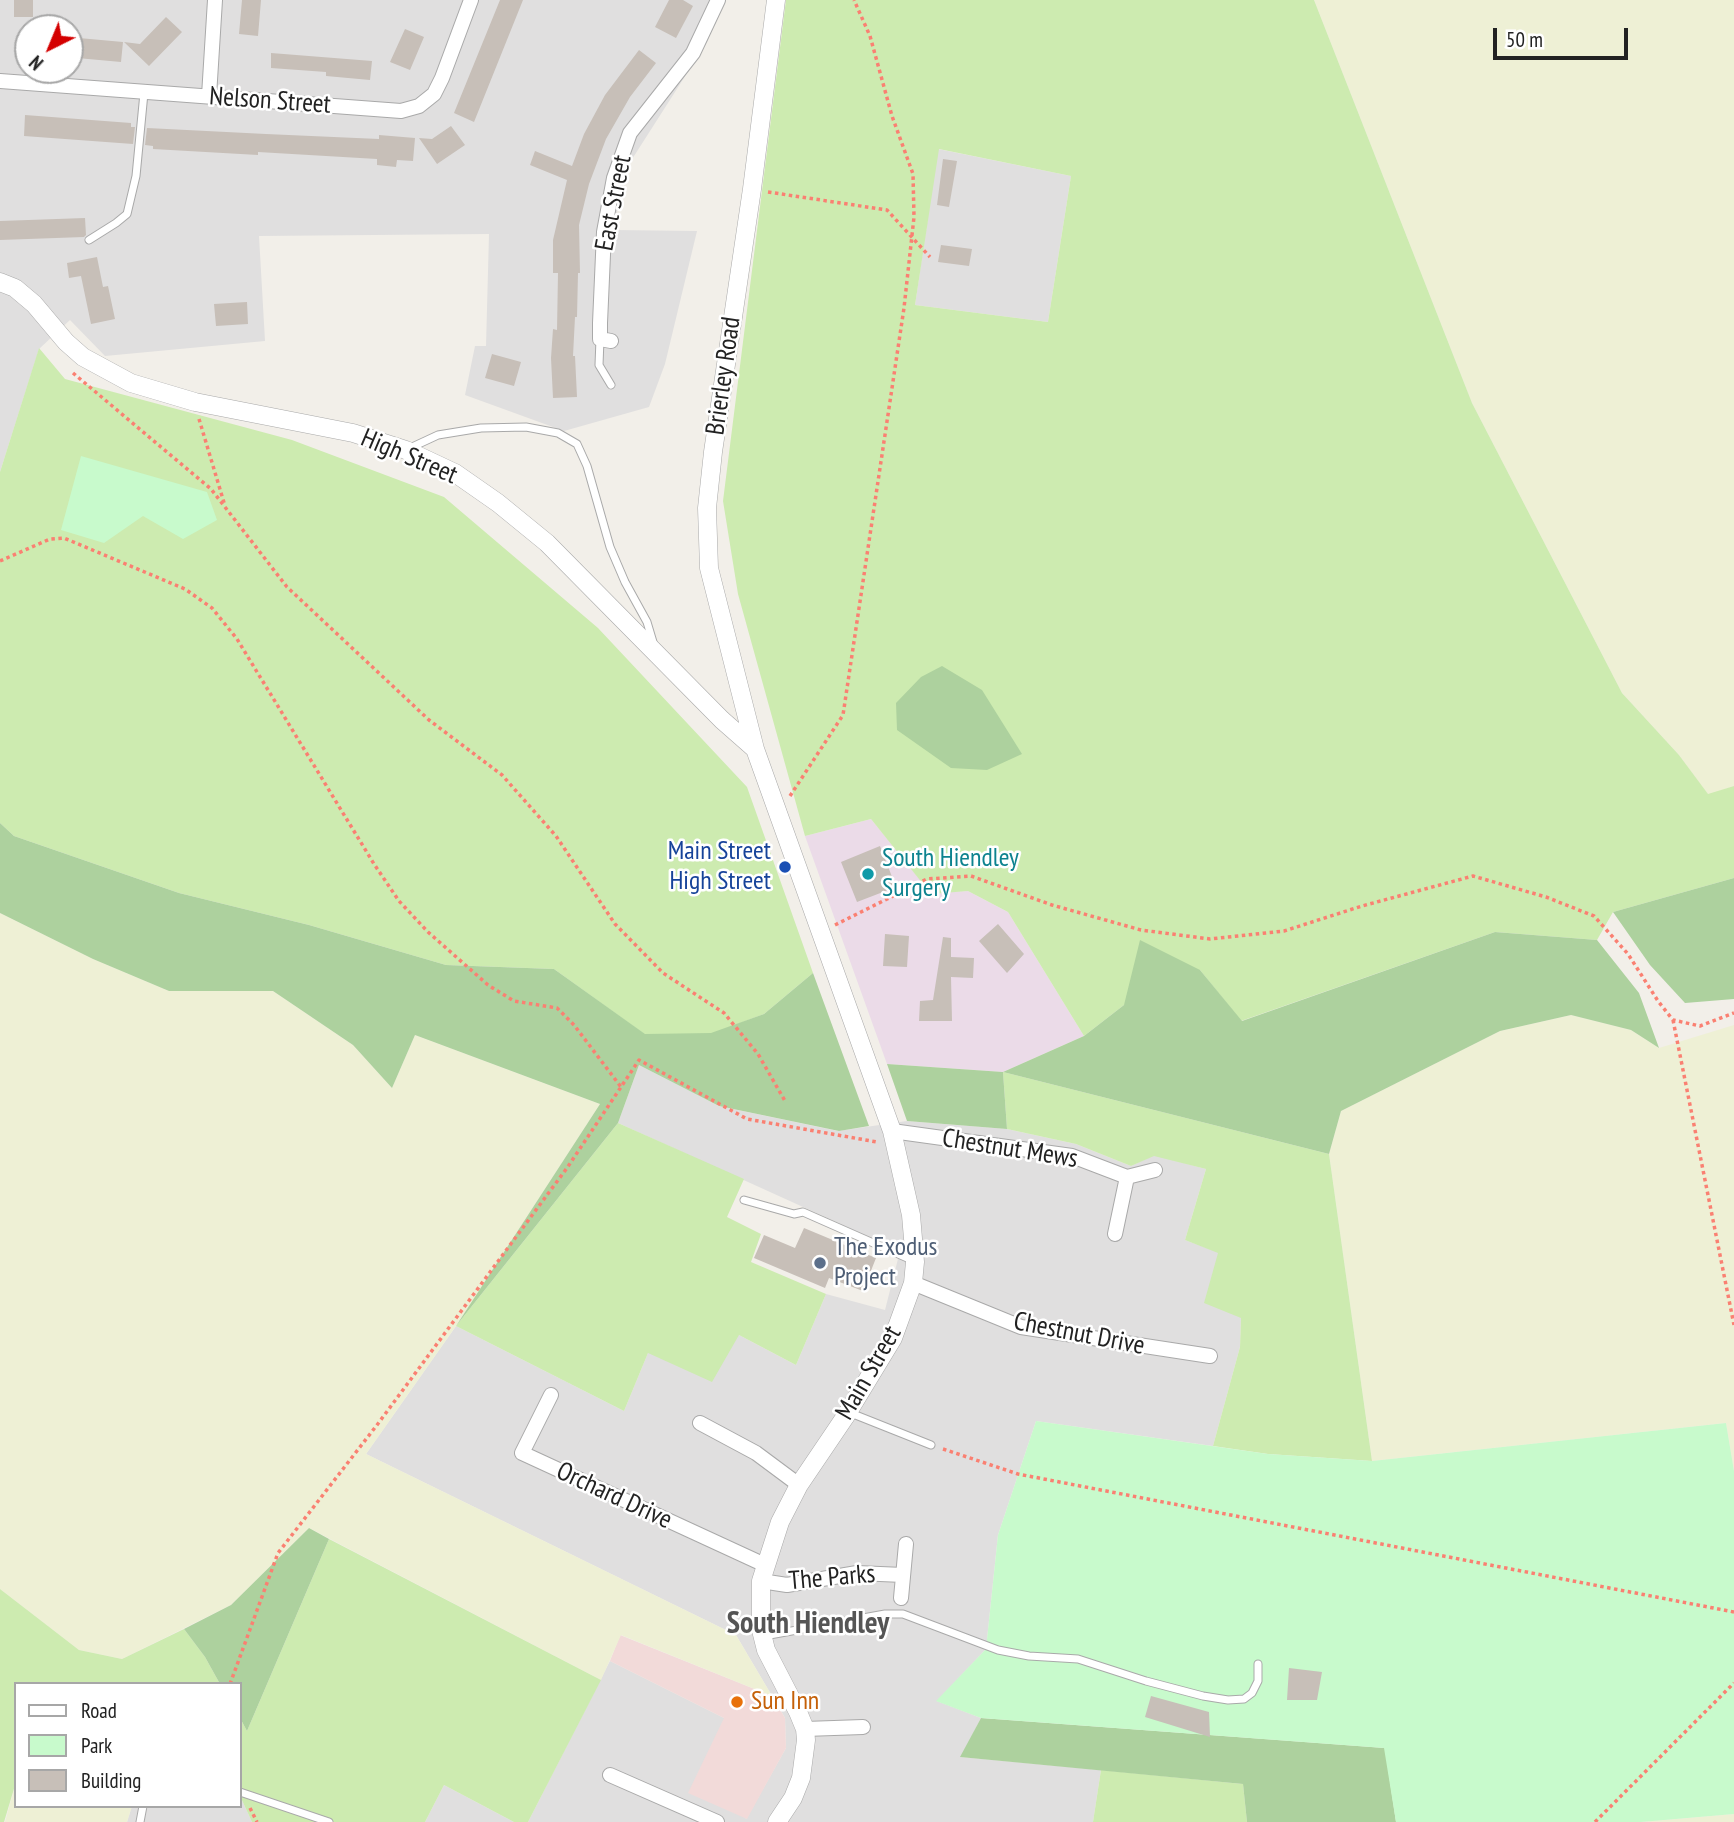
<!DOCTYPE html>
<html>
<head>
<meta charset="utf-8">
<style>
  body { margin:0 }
  #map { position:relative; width:1734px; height:1822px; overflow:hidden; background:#f2efe9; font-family:"PT Sans Narrow",sans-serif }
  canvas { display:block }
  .legend { position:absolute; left:14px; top:1682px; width:228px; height:126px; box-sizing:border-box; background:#fff; border:2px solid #a7a7a7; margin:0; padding:9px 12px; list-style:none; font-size:21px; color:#222 }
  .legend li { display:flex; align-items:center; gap:14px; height:35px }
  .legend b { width:35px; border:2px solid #a7a7a7 }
  .north { position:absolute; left:14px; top:14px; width:70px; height:70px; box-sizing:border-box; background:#fff; border:2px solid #a7a7a7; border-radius:50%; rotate:223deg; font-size:19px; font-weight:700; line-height:28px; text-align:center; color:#222 }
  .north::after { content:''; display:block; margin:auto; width:24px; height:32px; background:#d40000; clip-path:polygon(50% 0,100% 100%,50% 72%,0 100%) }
  .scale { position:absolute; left:1493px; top:28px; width:135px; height:32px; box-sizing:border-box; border:4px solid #222; border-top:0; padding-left:9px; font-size:21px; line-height:24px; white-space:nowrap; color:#222; -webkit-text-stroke:5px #fff; paint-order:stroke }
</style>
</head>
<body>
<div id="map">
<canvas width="1734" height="1822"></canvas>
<ul class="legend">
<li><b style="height:9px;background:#fff"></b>Road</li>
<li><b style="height:19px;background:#c8facc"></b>Park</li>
<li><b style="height:19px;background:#c7bfb8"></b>Building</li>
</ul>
<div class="north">N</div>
<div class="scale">50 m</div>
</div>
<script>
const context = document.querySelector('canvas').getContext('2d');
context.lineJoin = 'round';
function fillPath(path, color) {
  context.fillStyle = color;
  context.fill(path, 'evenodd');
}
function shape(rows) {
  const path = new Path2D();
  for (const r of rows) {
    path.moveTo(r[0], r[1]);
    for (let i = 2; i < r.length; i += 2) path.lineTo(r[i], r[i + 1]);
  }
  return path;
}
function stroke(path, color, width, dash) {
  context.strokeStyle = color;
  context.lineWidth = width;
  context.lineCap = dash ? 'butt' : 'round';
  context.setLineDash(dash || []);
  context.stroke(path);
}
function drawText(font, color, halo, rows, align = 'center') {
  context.font = font + ' "PT Sans Narrow",sans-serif';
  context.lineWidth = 5;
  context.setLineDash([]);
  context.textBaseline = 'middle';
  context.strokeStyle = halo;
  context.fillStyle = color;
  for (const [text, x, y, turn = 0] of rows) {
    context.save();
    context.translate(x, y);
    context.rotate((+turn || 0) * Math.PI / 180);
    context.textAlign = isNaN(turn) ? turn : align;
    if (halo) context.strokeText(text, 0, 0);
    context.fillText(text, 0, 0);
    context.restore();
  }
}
const residential = shape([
  [0,0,724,0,707,42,627,167,613,230,697,231,665,364,649,407,564,431,465,395,475,346,486,346,489,234,259,236,265,341,105,356,70,320,39,349,0,472],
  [28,28,70,28,70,70,28,70],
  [938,149,1071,176,1048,322,915,305],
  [639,1065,719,1106,838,1131,907,1121,1007,1129,1076,1144,1131,1166,1154,1155,1206,1169,1185,1240,1218,1252,1241,1317,1240,1347,1213,1446,1036,1421,998,1535,986,1649,937,1701,981,1718,961,1757,1101,1770,1093,1822,528,1822,610,1661,724,1718,746,1819,786,1748,785,1718,736,1635,366,1454,456,1326,624,1411,648,1353,739,1335,796,1365,826,1294,885,1310,900,1251,618,1123],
  [444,1785,514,1822,425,1822],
  [240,1796,252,1822,127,1822,132,1806,240,1806]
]);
const commercial = shape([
  [620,1635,772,1696,785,1718,786,1748,747,1819,688,1793,724,1718,610,1661]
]);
const industrial = shape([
  [871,819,931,893,968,891,1008,912,1084,1036,1003,1072,887,1064,805,836]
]);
const farmland = shape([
  [1314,0,1734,0,1734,786,1708,795,1679,755,1622,693,1472,403],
  [0,913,93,959,169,991,273,991,353,1045,392,1088,415,1035,600,1104,456,1326,366,1454,736,1635,772,1696,621,1635,601,1680,309,1528,231,1605,122,1659,79,1650,0,1589],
  [1571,1015,1631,1030,1659,1048,1734,1025,1734,1471,1726,1423,1372,1461,1329,1154,1341,1111,1500,1031],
  [16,1782,16,1806,132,1806,127,1822,5,1822],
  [1734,1814,1734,1822,1641,1822]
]);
const grass = shape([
  [786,0,1314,0,1472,403,1622,693,1679,755,1708,794,1734,786,1734,878,1613,912,1597,940,1495,932,1241,1021,1200,970,1124,1005,1084,1036,1008,912,968,891,931,894,871,819,805,836,738,594,723,501],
  [939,149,1071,176,1048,322,915,305],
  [39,348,65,379,292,440,444,497,598,628,747,787,813,973,764,1014,711,1034,644,1034,554,969,446,965,309,925,179,893,14,836,0,823,0,472],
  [1003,1072,1329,1154,1372,1461,1268,1454,1213,1446,1240,1347,1241,1318,1204,1303,1218,1253,1185,1240,1206,1169,1154,1156,1131,1166,1076,1144,1007,1129],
  [618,1123,744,1179,727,1217,761,1234,751,1262,826,1294,796,1365,739,1335,712,1382,648,1353,624,1411,456,1326],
  [329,1539,601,1680,528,1822,514,1822,444,1785,425,1822,252,1822,240,1796,240,1718,247,1731],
  [0,1589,79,1650,122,1659,184,1629,205,1657,220,1684,16,1684,16,1782,4,1822,0,1822],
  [1101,1770,1243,1784,1247,1822,1093,1822]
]);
const forest = shape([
  [942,666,982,690,1022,754,987,770,951,768,897,730,896,703,921,677],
  [0,823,14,836,179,893,309,925,446,965,554,969,645,1034,711,1033,764,1014,813,973,869,1126,839,1131,719,1106,639,1065,618,1123,456,1326,600,1104,415,1035,392,1088,353,1045,273,991,169,991,93,959,0,913],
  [1734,878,1734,999,1685,1003,1650,965,1613,912],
  [1495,932,1597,940,1639,993,1659,1048,1631,1030,1571,1015,1500,1031,1341,1111,1329,1154,1003,1072,1007,1129,907,1121,887,1064,1003,1072,1084,1036,1124,1005,1140,940,1200,970,1242,1021],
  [309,1528,329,1539,247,1731,240,1718,240,1684,220,1684,205,1657,184,1629,231,1605],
  [981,1718,1385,1748,1396,1822,1247,1822,1243,1784,960,1757]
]);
const park = shape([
  [81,456,207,492,217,520,183,539,143,516,104,543,61,530],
  [1036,1421,1268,1454,1372,1461,1726,1423,1734,1471,1734,1814,1641,1822,1396,1822,1384,1748,981,1718,936,1701,986,1649,998,1535]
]);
const building = shape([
  [14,0,33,0,33,17,14,17],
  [242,0,261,0,258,36,239,34],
  [500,0,523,0,474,122,454,113],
  [669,0,683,0,693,6,676,38,655,27],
  [166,17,182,32,149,66,124,42,140,44],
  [405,29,424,37,410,70,390,62],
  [79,38,123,42,121,62,77,58],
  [639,50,656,63,630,97,606,139,589,184,579,225,580,273,578,273,577,317,575,317,573,356,575,356,577,397,553,398,551,358,553,329,557,330,558,273,553,273,553,240,567,180,530,165,535,151,572,166,584,134,605,95],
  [271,53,372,61,370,80,326,76,326,72,271,68],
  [25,115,131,123,131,127,135,127,133,144,24,136],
  [451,126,465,145,437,164,419,138,432,139],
  [147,128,266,134,379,139,379,135,415,138,413,161,397,160,396,167,377,165,377,159,258,152,258,155,153,149,153,146,145,145],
  [943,159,957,161,949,207,937,205],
  [85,218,86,235,84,237,0,240,0,221],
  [941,245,972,249,969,266,938,262],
  [97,257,103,287,108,286,115,319,91,324,81,276,69,278,67,263],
  [247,302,248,324,216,326,214,304],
  [492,354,521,362,514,386,485,378],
  [880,846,896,887,857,902,841,862],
  [998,924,1024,954,1007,973,979,941],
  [885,934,909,936,907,967,883,966],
  [943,937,951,938,951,957,974,958,973,978,951,977,952,1021,919,1021,920,1001,933,1000],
  [804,1228,876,1258,863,1291,829,1278,825,1288,754,1258,764,1235,795,1248],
  [1289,1668,1322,1672,1317,1700,1287,1700],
  [1151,1696,1209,1712,1210,1737,1145,1717]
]);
const path = shape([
  [768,192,887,210,930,257],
  [73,373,211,489,287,587,429,720,502,775,556,836,615,924,663,973,724,1013,758,1054,785,1101],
  [199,419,225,506],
  [0,561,50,539,64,538,185,589,212,608,237,639,374,864,399,901,428,932,488,985,514,1001,557,1008,574,1025,621,1087],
  [790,796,843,715,904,308,914,217,913,174,892,116,870,36,854,0],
  [835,925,927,879,971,876,1052,905,1141,930,1210,939,1284,931,1362,906,1473,876,1546,897,1594,916,1628,954,1658,1001,1673,1020,1700,1026,1734,1013],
  [1673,1020,1734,1325],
  [943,1449,1018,1474,1734,1612],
  [230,1684,278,1553,377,1425,567,1168,639,1060,747,1119,877,1142],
  [250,1808,257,1822],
  [1595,1822,1734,1683]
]);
const service = shape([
  [89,240,116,223,127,214,136,176,144,93],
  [600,339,599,365,611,385],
  [410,448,438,435,481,428,526,427,558,433,577,444,587,466,610,547,625,582,647,622,653,642],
  [744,1200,794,1214,803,1212,914,1261],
  [848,1412,931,1445],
  [764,1636,885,1614,903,1614,998,1650,1029,1656,1078,1659,1146,1681,1203,1696,1228,1700,1244,1699,1252,1693,1258,1681,1258,1664],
  [240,1792,329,1822],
  [140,1822,143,1806]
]);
const minor = shape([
  [0,81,401,111,419,106,434,94,442,78,471,0],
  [209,96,215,0],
  [611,341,600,339,600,323,604,232,614,178,630,133,693,53,718,0],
  [892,1131,1072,1156,1127,1177],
  [1115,1234,1127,1177,1155,1170],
  [913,1283,1021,1327,1210,1356],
  [551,1395,522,1453,765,1565],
  [700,1423,756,1453,799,1485],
  [761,1581,787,1585,857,1573,903,1575],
  [901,1598,906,1544],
  [805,1729,863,1727],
  [610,1775,717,1822]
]);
const tertiary = shape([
  [776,0,752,189,713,452,707,508,709,568,755,749,892,1131,911,1215,915,1262,913,1283,893,1338,845,1417,799,1485,780,1522,761,1581,761,1630,766,1650,798,1712,805,1729,806,1740,801,1778,793,1798,777,1822],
  [0,282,15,288,34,304,66,342,83,357,131,383,195,402,353,433,406,450,455,473,498,503,547,543,722,720,755,749]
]);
const markers = [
  [785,867,7,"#1a4fb4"],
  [868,874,7,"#0f9aa8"],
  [820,1263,7,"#5c6f8a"],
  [737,1702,7,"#e8710a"]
];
const streetNames = [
  ["Nelson Street",270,101,4],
  ["East Street",614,203,-79],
  ["Brierley Road",724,376,-82],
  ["High Street",409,457,23],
  ["Chestnut Mews",1010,1149,9],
  ["Chestnut Drive",1079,1334,11],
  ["Main Street",869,1373,-60],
  ["Orchard Drive",614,1496,25],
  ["The Parks",832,1578,-5]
];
const transitNames = [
  ["Main Street",771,852],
  ["High Street",771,882]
];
const cultureNames = [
  ["South Hiendley",882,859],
  ["Surgery",882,889]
];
const serviceNames = [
  ["The Exodus",834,1248],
  ["Project",834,1278]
];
const foodNames = [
  ["Sun Inn",751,1702]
];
const quarterNames = [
  ["South Hiendley",808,1624]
];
fillPath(residential, '#e0dfdf');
fillPath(commercial, '#f2dad9');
fillPath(industrial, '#ebdbe8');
fillPath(farmland, '#eef0d5');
fillPath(grass, '#cdebb0');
fillPath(forest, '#add19e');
fillPath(park, '#c8facc');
fillPath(building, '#c7bfb8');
stroke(service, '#a9a9a9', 9);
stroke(minor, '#a9a9a9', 16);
stroke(tertiary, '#a9a9a9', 19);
stroke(path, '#fa8072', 3.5, [3.5, 3.5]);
stroke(service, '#fff', 7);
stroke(minor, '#fff', 14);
stroke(tertiary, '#fff', 18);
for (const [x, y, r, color] of markers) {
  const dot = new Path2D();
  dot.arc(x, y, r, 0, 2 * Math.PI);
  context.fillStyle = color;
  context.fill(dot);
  stroke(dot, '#fff', 2.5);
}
drawText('26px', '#222', '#fff', streetNames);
drawText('26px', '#164399', '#fff', transitNames, 'right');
drawText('26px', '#0d838f', '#fff', cultureNames, 'left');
drawText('26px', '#4e5e75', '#fff', serviceNames, 'left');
drawText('26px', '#c56008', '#fff', foodNames, 'left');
drawText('bold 30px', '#555', '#fff', quarterNames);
</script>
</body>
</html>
